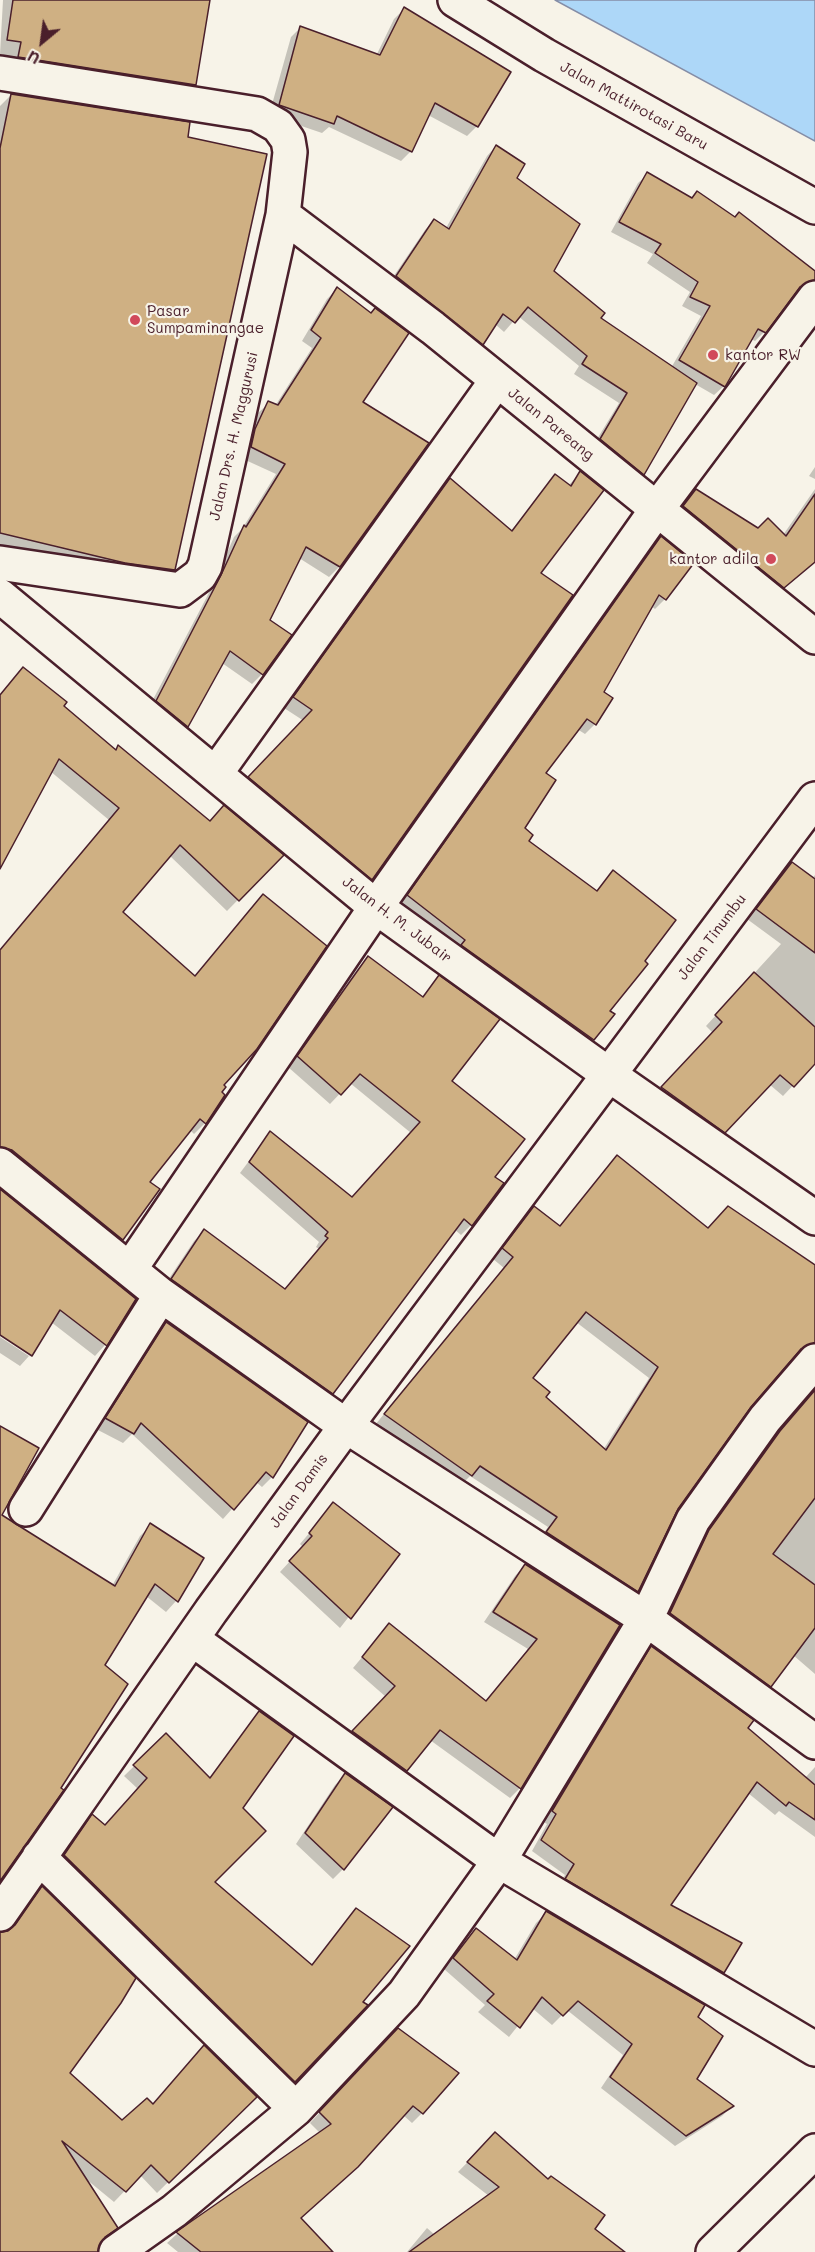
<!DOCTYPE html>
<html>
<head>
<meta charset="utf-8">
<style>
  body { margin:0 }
  #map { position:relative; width:815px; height:2252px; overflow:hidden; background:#f7f3e8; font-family:Mali,sans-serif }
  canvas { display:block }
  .north { position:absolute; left:12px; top:12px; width:60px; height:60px; -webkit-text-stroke:4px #f7f3e8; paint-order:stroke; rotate:209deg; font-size:16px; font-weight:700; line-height:24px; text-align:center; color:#4a1f2b }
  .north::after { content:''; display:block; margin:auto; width:21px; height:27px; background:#4a1f2b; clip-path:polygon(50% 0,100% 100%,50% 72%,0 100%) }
</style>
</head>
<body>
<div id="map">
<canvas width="815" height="2252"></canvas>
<div class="north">U</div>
</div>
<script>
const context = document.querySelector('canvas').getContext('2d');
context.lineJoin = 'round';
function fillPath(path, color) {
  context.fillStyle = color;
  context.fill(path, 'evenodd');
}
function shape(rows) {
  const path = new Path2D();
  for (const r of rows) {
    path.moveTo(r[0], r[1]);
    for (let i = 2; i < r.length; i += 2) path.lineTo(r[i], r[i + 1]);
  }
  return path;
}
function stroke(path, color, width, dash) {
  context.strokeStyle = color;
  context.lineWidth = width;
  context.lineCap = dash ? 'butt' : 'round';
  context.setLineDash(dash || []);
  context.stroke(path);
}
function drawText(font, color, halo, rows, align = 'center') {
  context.font = font + ' Mali,sans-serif';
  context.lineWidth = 4.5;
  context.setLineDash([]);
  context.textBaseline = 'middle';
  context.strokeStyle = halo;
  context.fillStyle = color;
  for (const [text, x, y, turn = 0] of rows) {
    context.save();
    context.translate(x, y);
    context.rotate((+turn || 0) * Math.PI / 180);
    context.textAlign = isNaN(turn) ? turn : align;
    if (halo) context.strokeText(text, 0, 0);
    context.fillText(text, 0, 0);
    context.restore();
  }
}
const water = shape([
  [555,0,815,0,815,141,555,0]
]);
const shadow = shape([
  [3,0,209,0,195,85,181,98,5,70,8,56,0,54],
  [404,9,477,126,467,136,428,115,411,151,401,161,329,127,322,133,269,115,291,37,301,27,376,56,394,19],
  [11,95,174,569,157,586,0,554,0,106],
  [496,146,515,178,552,271,599,318,671,368,701,316,682,306,690,292,647,263,653,254,611,232,638,183,648,174,815,273,815,278,808,284,793,293,764,332,755,341,751,339,724,386,714,395,695,384,643,474,634,483,591,449,619,403,574,374,579,366,518,316,504,332,495,324,473,353,387,286,425,230,434,220,446,228,487,156],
  [337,289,361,402,427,443,339,567,329,577,299,558,268,620,289,635,262,674,252,684,222,663,186,726,177,736,147,711,212,587,234,537,242,529,276,474,241,458,245,440,258,413,269,403,275,406,312,348,302,341,327,299],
  [815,467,815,479,809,476],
  [580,473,538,574,371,879,361,889,239,788,304,721,284,708,440,490,450,480,510,532,555,476,568,486],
  [815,489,815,553,804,570,768,602,669,522,696,491,758,529,783,535],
  [661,538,692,563,665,599,655,609,651,606,602,692,611,698,595,724,585,734,577,729,544,774,523,829,526,842,596,892,614,872,608,1011,613,1015,582,1050,398,906,651,548],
  [23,669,115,751,118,747,209,823,282,855,227,911,169,855,121,913,194,977,263,896,220,1092,223,1095,205,1123,194,1134,190,1130,148,1182,158,1190,111,1250,0,1161,0,950,109,820,50,771,0,866,0,695],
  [792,863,812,879,815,875,815,1062,783,1096,769,1084,714,1142,652,1098,713,1033,706,1026,781,944,747,919],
  [368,958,421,998,439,977,449,1081,493,1177,471,1225,461,1235,454,1229,322,1403,162,1289,194,1241,204,1231,284,1290,319,1249,316,1247,319,1242,240,1173,270,1133,352,1199,411,1133,350,1083,330,1104,288,1067,358,968],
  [0,1191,134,1299,105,1345,95,1356,51,1322,30,1355,0,1333],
  [534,1208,559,1227,708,1229,815,1267,815,1356,807,1352,793,1356,749,1407,676,1509,637,1591,627,1601,537,1543,548,1527,470,1476,461,1485,375,1425,504,1268,493,1259],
  [576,1322,649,1378,603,1450,544,1398,531,1378],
  [166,1324,306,1422,272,1477,262,1487,256,1482,223,1519,132,1434,123,1443,96,1429,156,1334],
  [0,1337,29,1356,20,1366,0,1353],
  [815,1390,815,1674,793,1655,760,1696,660,1624,699,1541,770,1443],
  [334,1504,398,1554,340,1628,280,1572,303,1547,300,1544],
  [0,1515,112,1586,140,1536,151,1525,202,1559,176,1601,166,1612,146,1596,103,1666,0,1879],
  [525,1565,618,1625,520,1788,510,1798,430,1740,396,1780,343,1742,386,1697,353,1668,389,1625,485,1702,528,1649,484,1622,515,1576],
  [652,1648,805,1778,815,1767,815,1837,779,1811,775,1815,748,1793,668,1906,723,1972,713,1982,556,1889,565,1875,532,1851,547,1824,542,1821,642,1658],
  [259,1713,241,1808,213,1882,311,1966,356,1910,294,2081,284,2091,55,1866,92,1816,104,1827,138,1789,124,1776,166,1735,209,1779],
  [345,1775,343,1869,333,1879,296,1844,335,1785],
  [42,1888,68,2073,122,2122,152,2105,204,2047,255,2097,157,2193,140,2175,114,2202,86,2179,116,2227,97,2244,96,2252,0,2252,0,1934,8,1933],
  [546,1913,696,2018,695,2079,732,2106,722,2116,675,2146,601,2088,623,2055,567,2010,552,2025,532,2008,509,2037,478,2012,485,2005,444,1969,476,1930,514,1960,536,1923],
  [388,2040,422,2113,412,2123,403,2115,300,2218,331,2252,178,2252,167,2243,177,2234,320,2133,310,2123],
  [495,2134,593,2230,594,2252,407,2252,427,2228,435,2235,489,2196,458,2172]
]);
const building = shape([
  [13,0,210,0,196,85,18,57,21,42,7,40,13,0],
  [404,7,511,72,478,127,435,103,412,152,337,116,334,124,279,105,300,26,380,55,404,7],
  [11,94,190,122,188,137,267,154,175,570,125,563,0,533,0,148,11,94],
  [496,145,525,164,517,178,580,224,554,271,605,313,601,318,697,383,644,475,600,439,627,393,582,364,587,356,528,307,515,323,503,314,483,345,396,276,434,219,449,229,496,145],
  [647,172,692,198,697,191,735,217,739,212,815,271,815,280,800,287,766,333,758,329,725,387,679,360,710,306,690,297,698,282,655,253,661,244,619,222,647,172],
  [337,287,371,313,375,308,409,333,363,402,429,443,340,567,306,547,270,620,292,635,263,675,230,651,188,727,156,701,221,575,244,525,246,527,285,464,251,447,255,429,268,401,278,405,321,338,311,330,337,287],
  [580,471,604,490,541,573,573,595,372,880,248,777,312,710,293,697,450,478,512,531,555,474,571,486,580,471],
  [696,489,758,528,768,518,786,536,815,494,815,562,784,588,683,506,696,489],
  [661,536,694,563,666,600,659,595,604,692,613,698,596,725,587,719,546,773,556,780,525,828,533,835,529,841,597,891,613,870,676,920,645,961,648,964,610,1011,615,1014,594,1040,461,945,465,940,407,895,661,536],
  [23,667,67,702,64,706,116,750,118,745,210,821,224,805,284,855,239,901,180,845,123,912,195,976,263,894,327,946,257,1049,224,1085,226,1087,222,1092,225,1095,206,1124,200,1119,150,1182,160,1189,123,1240,12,1150,0,1147,0,950,119,808,59,759,0,869,0,695,23,667],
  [792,862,815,879,815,953,756,909,792,862],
  [368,956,423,997,439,975,500,1019,452,1081,525,1139,495,1177,504,1183,472,1226,464,1219,333,1394,171,1279,204,1229,285,1289,328,1238,325,1236,328,1232,249,1162,270,1131,352,1197,420,1122,360,1074,341,1095,297,1056,368,956],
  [754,972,815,1027,815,1064,794,1087,780,1075,725,1133,661,1087,722,1022,715,1015,754,972],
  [617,1155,708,1228,728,1206,815,1265,815,1343,801,1349,751,1407,678,1509,638,1592,546,1532,557,1517,480,1466,472,1476,384,1414,513,1257,502,1248,534,1206,560,1226,617,1155],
  [586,1312,658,1367,606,1450,546,1397,550,1392,533,1378,586,1312],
  [0,1189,136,1299,107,1346,60,1310,32,1356,0,1335,0,1189],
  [166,1322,308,1422,273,1478,266,1472,234,1510,141,1423,134,1434,105,1418,166,1322],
  [815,1390,815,1498,773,1554,815,1585,815,1628,771,1687,670,1613,709,1530,780,1431,815,1390],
  [0,1426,39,1448,2,1515,16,1524,115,1586,150,1523,204,1558,178,1602,155,1584,105,1665,128,1684,61,1788,64,1790,0,1881,0,1426],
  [333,1502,400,1554,351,1619,289,1561,312,1536,309,1533,333,1502],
  [525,1564,620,1625,521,1789,440,1730,407,1771,352,1731,395,1686,362,1657,389,1623,486,1701,537,1639,493,1612,525,1564],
  [651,1646,754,1720,748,1728,815,1785,815,1820,789,1802,786,1806,757,1782,671,1905,742,1943,724,1973,565,1879,574,1864,541,1840,556,1814,552,1811,651,1646],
  [259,1711,294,1736,243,1808,266,1831,215,1882,312,1965,356,1908,410,1946,363,2002,368,2005,295,2082,64,1855,92,1814,105,1825,147,1778,133,1765,166,1733,210,1778,259,1711],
  [345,1773,393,1807,344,1870,305,1833,345,1773],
  [42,1886,136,1978,121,2003,70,2073,122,2120,147,2098,153,2104,204,2045,257,2097,169,2183,151,2165,126,2192,62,2141,118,2228,105,2237,98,2252,0,2252,0,1932,8,1931,15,1925,42,1886],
  [546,1911,705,2005,698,2017,723,2036,697,2079,734,2106,686,2136,610,2077,632,2044,578,2001,563,2016,542,1997,520,2028,487,2001,494,1994,453,1958,476,1928,517,1960,546,1911],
  [398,2028,459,2073,423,2114,413,2106,358,2167,301,2218,333,2252,201,2252,176,2232,331,2124,319,2112,398,2028],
  [495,2132,548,2179,551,2176,605,2215,595,2229,625,2252,409,2252,499,2187,467,2162,495,2132]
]);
const minor = shape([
  [455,0,544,55,815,207],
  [0,73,257,114,278,126,288,140,290,152,283,215,205,566,200,575,180,590,0,563],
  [283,215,433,328,815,637],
  [0,596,376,907,608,1074,815,1218],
  [216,773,497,380],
  [0,1165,161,1295,346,1426,646,1619,815,1742],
  [130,1269,376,907,657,509,815,298],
  [26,1509,161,1295],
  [192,1639,499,1861,815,2049],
  [39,1857,296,2109],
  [0,1914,211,1611,346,1426,815,799],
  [116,2252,174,2211,296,2109,404,1994,499,1861,646,1619,693,1520,765,1419,815,1361],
  [713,2252,815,2151]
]);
const markers = [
  [135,320,6,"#d1495b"],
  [713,355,6,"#d1495b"],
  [771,559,6,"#d1495b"]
];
const streetNames = [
  ["Jalan Mattirotasi Baru",634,106,29],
  ["Jalan Pareang",551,424,39],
  ["Jalan Drs. H. Maggurusi",234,436,-77],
  ["Jalan H. M. Jubair",397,920,37],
  ["Jalan Tinumbu",712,937,-53],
  ["Jalan Damis",299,1491,-54]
];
const poiNames = [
  ["Pasar",147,311],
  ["Sumpaminangae",147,328],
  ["kantor RW",725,355],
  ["kantor adila",759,559,"right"]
];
fillPath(water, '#add7f8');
stroke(water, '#858da6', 1.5);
fillPath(shadow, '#0003');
fillPath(building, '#cfb083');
stroke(building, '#4a1f2b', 1.5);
stroke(minor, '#4a1f2b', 38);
stroke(minor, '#f7f3e8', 33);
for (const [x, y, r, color] of markers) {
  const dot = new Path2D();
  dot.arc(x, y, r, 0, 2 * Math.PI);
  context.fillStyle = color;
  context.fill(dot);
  stroke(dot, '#f7f3e8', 2);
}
drawText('15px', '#4a1f2b', '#f7f3e8', streetNames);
drawText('15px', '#4a1f2b', '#f7f3e8', poiNames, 'left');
</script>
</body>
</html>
